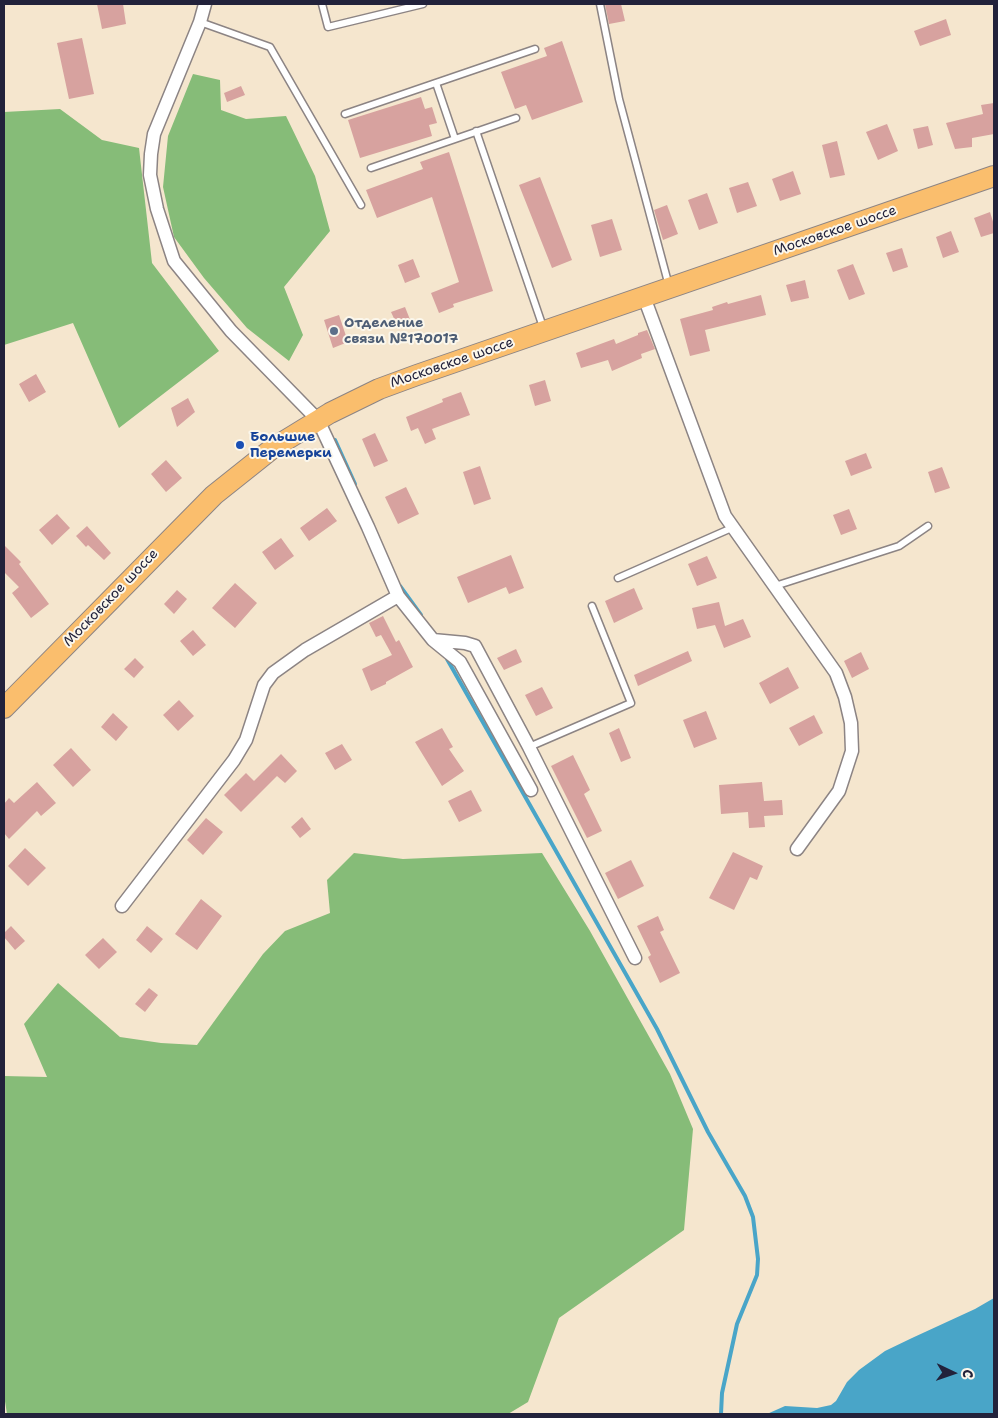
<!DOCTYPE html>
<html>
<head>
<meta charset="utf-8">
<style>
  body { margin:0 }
  #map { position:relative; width:998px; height:1418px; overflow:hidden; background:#f5e6ce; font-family:"Shantell Sans",sans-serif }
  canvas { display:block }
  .frame { position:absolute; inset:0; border:5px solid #22223b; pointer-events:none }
  .north { position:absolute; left:928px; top:1348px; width:50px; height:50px; -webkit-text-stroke:4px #fbf7ec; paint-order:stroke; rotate:93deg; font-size:14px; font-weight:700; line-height:20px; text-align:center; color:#22223b }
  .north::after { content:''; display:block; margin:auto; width:18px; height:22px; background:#22223b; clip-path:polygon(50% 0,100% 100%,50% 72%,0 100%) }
</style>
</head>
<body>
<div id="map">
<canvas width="998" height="1418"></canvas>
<div class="frame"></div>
<div class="north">С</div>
</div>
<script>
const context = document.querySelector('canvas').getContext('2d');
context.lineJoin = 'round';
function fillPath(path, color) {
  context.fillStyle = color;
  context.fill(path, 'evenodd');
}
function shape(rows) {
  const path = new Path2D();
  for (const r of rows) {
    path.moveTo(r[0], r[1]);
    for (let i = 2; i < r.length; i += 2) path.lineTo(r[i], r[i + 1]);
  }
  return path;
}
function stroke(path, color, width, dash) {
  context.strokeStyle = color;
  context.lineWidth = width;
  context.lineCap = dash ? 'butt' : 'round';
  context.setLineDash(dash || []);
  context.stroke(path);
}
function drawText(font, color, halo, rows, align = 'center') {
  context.font = font + ' "Shantell Sans",sans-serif';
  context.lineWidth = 4;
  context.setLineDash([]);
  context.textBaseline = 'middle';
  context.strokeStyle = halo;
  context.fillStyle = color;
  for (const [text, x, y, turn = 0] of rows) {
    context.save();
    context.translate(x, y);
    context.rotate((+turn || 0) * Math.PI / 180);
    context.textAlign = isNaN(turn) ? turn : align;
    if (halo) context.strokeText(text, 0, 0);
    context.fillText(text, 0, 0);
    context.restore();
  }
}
const forest = shape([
  [193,74,220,80,221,110,246,119,286,116,315,176,330,231,284,287,303,335,289,361,247,328,204,278,174,237,163,187,168,136],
  [60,109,102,140,139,148,152,263,219,351,119,428,73,323,4,345,4,112],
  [354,853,403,859,542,853,590,931,670,1074,693,1129,684,1230,559,1318,528,1402,508,1414,7,1414,4,1395,4,1076,47,1077,24,1024,58,983,120,1037,161,1043,197,1045,263,954,285,931,330,913,327,880]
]);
const water = shape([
  [994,1298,994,1414,767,1414,785,1406,817,1408,831,1405,836,1401,847,1382,859,1370,885,1351,912,1338,975,1309]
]);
const stream = shape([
  [335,440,355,484],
  [400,586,421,615],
  [447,659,657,1029,708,1132,745,1196,753,1217,758,1259,757,1275,737,1324,722,1393,721,1414]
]);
const building = shape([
  [97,4,123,4,126,24,102,29],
  [605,4,621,4,625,21,609,24],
  [946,19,951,35,920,46,914,31],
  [82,38,94,94,69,99,57,43],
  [562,41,583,102,532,120,526,105,515,109,501,72,547,56,544,48],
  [241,86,245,95,227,102,224,93],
  [421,97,425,109,432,107,437,123,429,125,432,136,360,158,348,120],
  [994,103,994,134,972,138,972,147,955,149,946,123,983,114,981,105],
  [887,124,898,151,878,160,866,132],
  [928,126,933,145,918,149,913,129],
  [837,141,845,175,830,178,822,145],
  [449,152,493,291,453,304,454,307,439,313,431,293,459,282,432,197,377,218,366,190,423,169,420,162],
  [793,171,801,194,780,201,772,179],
  [540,177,572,260,552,268,519,185],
  [748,182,757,206,737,213,729,188],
  [707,193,718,223,699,230,688,200],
  [667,205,678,234,663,240,654,210],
  [990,212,994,225,994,233,981,237,974,218],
  [612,219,622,250,600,257,591,225],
  [951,231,959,252,943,258,936,237],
  [902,248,908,267,893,272,886,253],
  [413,259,420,277,405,283,398,265],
  [853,264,865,294,849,300,837,270],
  [805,280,809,298,791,302,786,285],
  [761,295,766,315,705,330,710,351,690,356,680,319,713,310,712,307,727,302,728,304],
  [405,307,411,322,398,327,391,312],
  [339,315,348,342,333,348,324,320],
  [647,330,655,349,641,354,642,358,612,371,608,360,581,368,576,353,614,339,616,344,638,335,638,333],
  [36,374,46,392,29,402,19,384],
  [545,380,551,401,535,406,529,385],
  [461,392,470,415,432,429,436,439,425,444,418,428,411,431,406,417,443,402,442,399],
  [188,398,195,412,177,427,171,408],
  [375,433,388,461,374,467,362,439],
  [866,453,872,468,851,476,845,461],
  [166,460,182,478,166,492,151,474],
  [480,466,491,499,474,505,463,472],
  [942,467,950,488,935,493,928,472],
  [406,487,419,514,398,524,385,497],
  [327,508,337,521,309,541,300,528],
  [849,509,857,529,841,535,833,515],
  [57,514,70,528,52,545,39,530],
  [87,526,111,553,104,560,88,545,86,547,76,536],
  [281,538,294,556,275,570,262,552],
  [4,545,21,562,19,564,49,604,31,618,12,593,19,587,4,572],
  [511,555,524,588,509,594,506,587,468,603,457,577],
  [707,556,717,578,697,586,688,564],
  [235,583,257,603,235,628,212,608],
  [634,588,643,609,614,623,605,601],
  [177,590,187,599,174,614,164,604],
  [719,602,725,626,743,619,751,637,724,648,715,625,697,629,692,608],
  [383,616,396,642,399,640,413,667,386,682,386,684,371,691,362,669,392,655,381,635,376,637,369,623],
  [193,630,206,645,193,656,180,641],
  [516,649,522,662,504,670,497,658],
  [688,651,692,661,638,686,634,675],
  [861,652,869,669,852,678,844,661],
  [135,658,144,667,134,678,124,669],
  [788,667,799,688,770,704,759,683],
  [542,687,553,708,536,716,525,695],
  [179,700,194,716,178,731,163,715],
  [706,711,717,739,694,748,683,720],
  [113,713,128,727,116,741,101,727],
  [814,715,823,733,799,746,789,728],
  [442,728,453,747,449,749,464,771,442,786,415,742],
  [619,728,631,758,621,762,609,733],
  [342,744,352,760,335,770,325,753],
  [71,748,91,770,73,787,53,765],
  [281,754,297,771,285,783,277,776,241,812,224,795,246,773,254,781],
  [573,755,590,790,584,794,602,831,587,838,551,766],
  [37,782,56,803,41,816,37,811,9,839,4,833,4,804,9,798,14,803],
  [762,782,764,801,782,800,783,815,764,816,765,827,749,828,748,812,721,814,719,785],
  [471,790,482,811,459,822,448,801],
  [302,817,311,829,300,838,291,827],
  [206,818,223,832,203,855,187,840],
  [25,848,46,868,28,886,8,866],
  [733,852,763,866,757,880,750,877,734,910,709,898],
  [631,860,644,886,618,899,605,873],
  [201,899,222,916,197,950,175,934],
  [658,916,664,930,660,932,680,973,660,983,648,957,651,955,637,926],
  [11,926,25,941,15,950,4,937,4,933],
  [147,926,163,939,151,953,136,940],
  [103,938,117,952,99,969,85,955],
  [149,988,158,995,145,1012,135,1004]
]);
const lane = shape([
  [322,4,328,27,423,4],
  [600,4,619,99,669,286],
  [200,22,270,47,361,205],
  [436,83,455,139],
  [345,114,535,49],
  [476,131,544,330],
  [371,168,516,118],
  [618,578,734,527],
  [775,586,899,546,928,526],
  [529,747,631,703,592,606]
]);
const street = shape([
  [205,4,200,22,154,134,151,154,150,175,157,209,174,261,231,331,318,420,368,527,398,596,433,640,465,643,475,646,529,747,635,958],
  [644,297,725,516,836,673,845,697,851,723,852,751,839,791,797,849],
  [433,640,460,662,531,790],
  [122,906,234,760,246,740,264,685,273,673,305,650,398,596]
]);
const primary = shape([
  [4,708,214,495,273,448,330,413,379,389,417,375,994,176]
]);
const markers = [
  [334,331,5,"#5c6f8a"],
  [240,445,5,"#1a4fb4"]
];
const streetNames = [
  ["Московское шоссе",835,231,-19],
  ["Московское шоссе",452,363,-19],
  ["Московское шоссе",111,598,-46]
];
const serviceNames = [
  ["Отделение",344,323],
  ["связи №170017",344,339]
];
const transitNames = [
  ["Большие",250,437],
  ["Перемерки",250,453]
];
fillPath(forest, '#86bc78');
fillPath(water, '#49a5c8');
stroke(stream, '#49a5c8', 4);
fillPath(building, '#d7a29f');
stroke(lane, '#8c8484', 9);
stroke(street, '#8c8484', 15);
stroke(primary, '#8c8484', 22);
stroke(lane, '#fff', 6);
stroke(street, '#fff', 12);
stroke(primary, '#fabe6d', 20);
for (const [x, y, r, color] of markers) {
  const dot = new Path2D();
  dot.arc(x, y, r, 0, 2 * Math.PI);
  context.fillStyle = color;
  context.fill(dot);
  stroke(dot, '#fbf7ec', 2);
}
drawText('14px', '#22223b', '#fbf7ec', streetNames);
drawText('bold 14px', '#4e5e75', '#fbf7ec', serviceNames, 'left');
drawText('bold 14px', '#164399', '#fbf7ec', transitNames, 'left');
</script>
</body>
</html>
